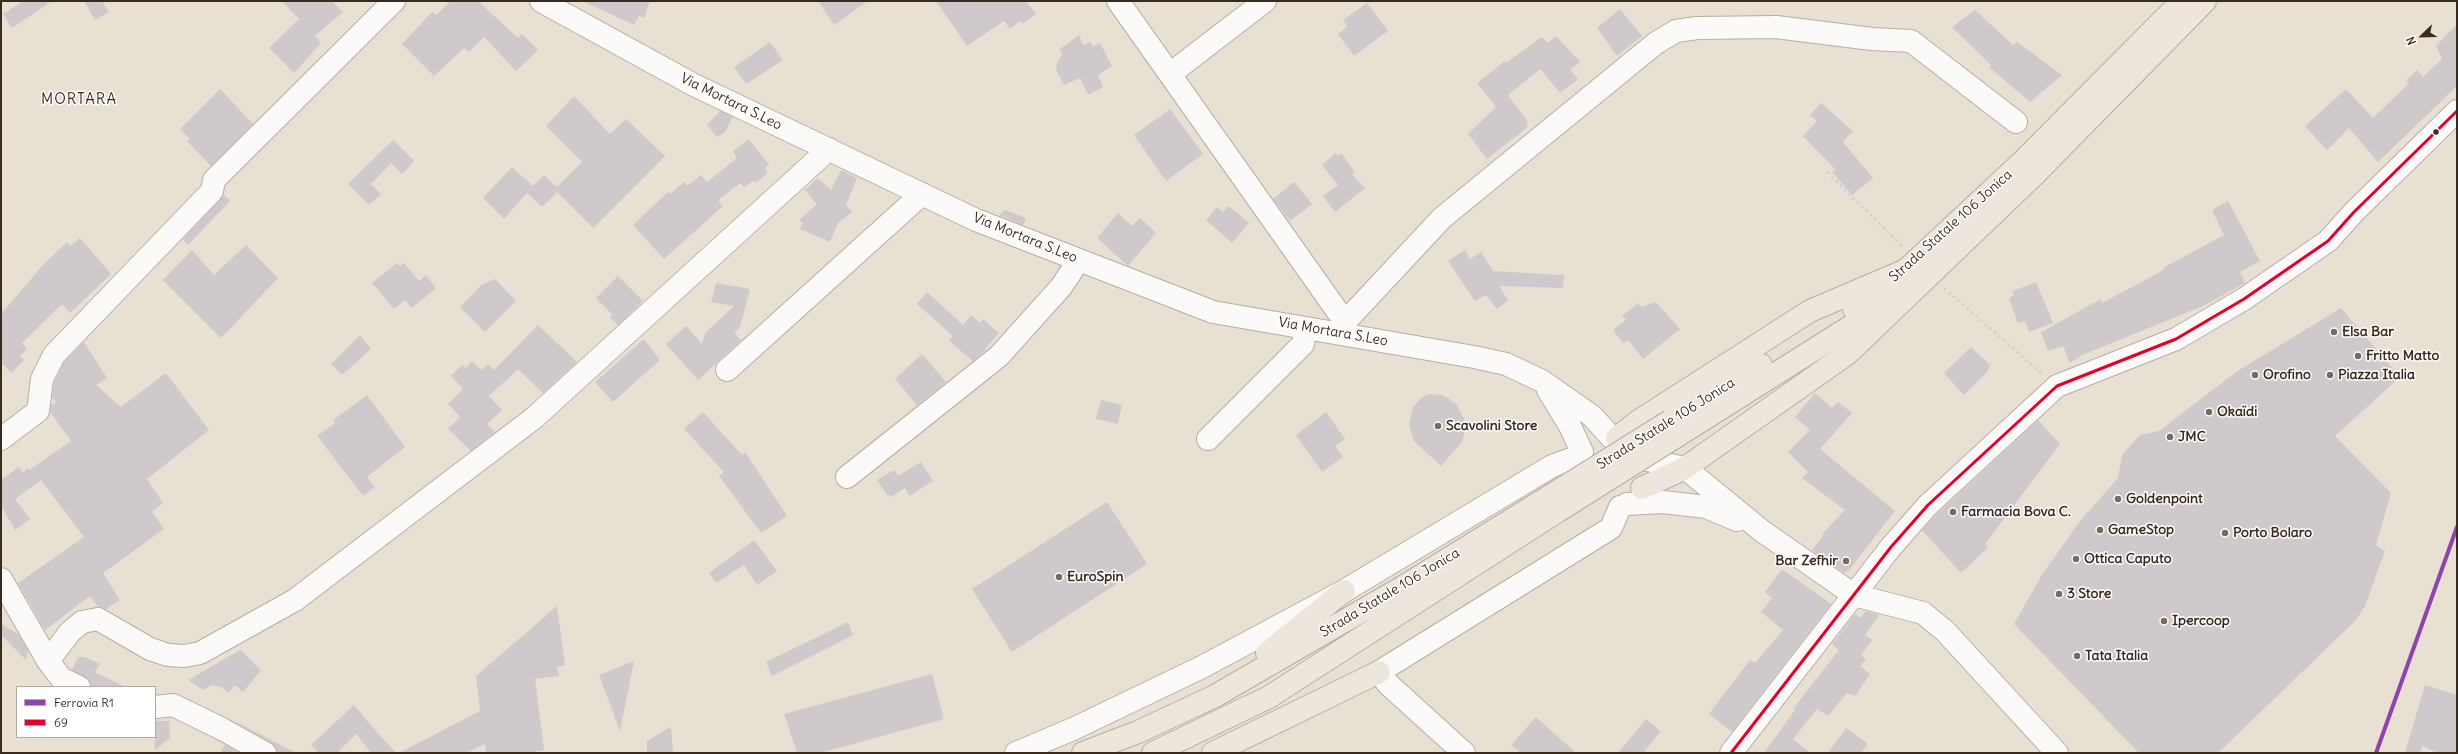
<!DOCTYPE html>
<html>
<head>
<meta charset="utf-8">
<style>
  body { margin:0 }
  #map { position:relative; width:2458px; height:754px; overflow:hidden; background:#e8e0d2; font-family:Delius,sans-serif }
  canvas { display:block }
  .frame { position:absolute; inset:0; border:2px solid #3b2a1e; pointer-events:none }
  .legend { position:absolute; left:16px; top:686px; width:140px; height:52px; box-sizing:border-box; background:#fff; border:1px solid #b1aaa5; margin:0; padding:5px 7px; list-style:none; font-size:12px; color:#3b2a1e }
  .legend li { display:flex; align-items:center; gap:8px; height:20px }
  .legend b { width:20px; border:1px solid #b1aaa5 }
  .north { position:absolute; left:2402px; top:16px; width:40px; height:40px; -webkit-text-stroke:3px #fff; paint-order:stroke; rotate:247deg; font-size:11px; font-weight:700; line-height:16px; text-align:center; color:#3b2a1e }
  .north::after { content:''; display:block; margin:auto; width:14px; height:18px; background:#3b2a1e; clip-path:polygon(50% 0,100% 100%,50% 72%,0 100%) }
</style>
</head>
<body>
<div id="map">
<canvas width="2458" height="754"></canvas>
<div class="frame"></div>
<ul class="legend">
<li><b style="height:5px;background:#8e44ad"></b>Ferrovia R1</li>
<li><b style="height:5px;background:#e4002b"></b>69</li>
</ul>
<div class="north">N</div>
</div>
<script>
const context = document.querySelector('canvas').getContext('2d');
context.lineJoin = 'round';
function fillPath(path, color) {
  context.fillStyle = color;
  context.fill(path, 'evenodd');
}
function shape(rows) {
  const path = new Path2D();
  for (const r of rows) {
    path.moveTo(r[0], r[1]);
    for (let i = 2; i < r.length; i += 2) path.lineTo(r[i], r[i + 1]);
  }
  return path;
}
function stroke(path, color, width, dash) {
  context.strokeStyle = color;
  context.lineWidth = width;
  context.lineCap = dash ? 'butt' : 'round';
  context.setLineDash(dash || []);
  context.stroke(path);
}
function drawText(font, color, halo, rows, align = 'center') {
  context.font = font + ' Delius,sans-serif';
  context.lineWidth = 3;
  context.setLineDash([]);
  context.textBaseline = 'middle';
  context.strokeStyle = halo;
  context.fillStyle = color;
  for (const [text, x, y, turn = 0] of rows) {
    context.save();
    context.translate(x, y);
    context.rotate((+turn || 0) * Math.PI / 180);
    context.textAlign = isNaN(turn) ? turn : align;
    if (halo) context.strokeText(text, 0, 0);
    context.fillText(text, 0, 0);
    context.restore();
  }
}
const building = shape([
  [23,1,52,1,12,28,3,14],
  [84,1,102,1,109,12,95,20],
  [282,1,332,1,343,12,315,36,321,43,294,73,269,48,299,19],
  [451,1,478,1,518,38,522,34,538,50,516,71,484,37,469,52,464,48,434,76,402,44,432,12,436,15],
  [582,1,650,1,644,18,639,16,634,25],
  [818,1,868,1,834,25],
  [936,1,1026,1,1036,14,1022,24,1020,21,1010,29,1004,21,967,46],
  [1367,3,1388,31,1354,56,1338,34,1347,27,1343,20],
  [1620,9,1642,36,1617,56,1597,28],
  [1975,10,2013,45,2017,42,2062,75,2030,102,1989,67,1991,65,1952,27],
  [2457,24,2457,86,2378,162,2349,128,2327,150,2305,126,2346,89,2373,118,2409,83,2406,80,2417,70,2423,77,2442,59,2436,46],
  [1079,35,1083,45,1090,42,1093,47,1100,43,1112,66,1098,75,1103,87,1088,95,1080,78,1064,85,1056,70,1057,62,1062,55,1060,49],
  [1556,36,1580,62,1570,70,1578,79,1560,93,1540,69,1508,95,1528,122,1526,124,1528,127,1487,159,1468,134,1496,107,1477,83,1505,61,1506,63,1542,37,1547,43],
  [770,42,783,60,746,84,734,67],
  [220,89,253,124,211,166,187,141,190,139,180,129],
  [574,96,610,134,626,119,665,156,593,228,557,192,542,207,527,193,504,219,483,198,512,167,533,186,544,175,557,187,582,162,546,126],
  [1821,103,1853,131,1843,142,1873,178,1852,195,1832,172,1836,170,1803,136,1817,121,1810,115],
  [1170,109,1203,154,1166,181,1134,135],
  [720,111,733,117,725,132,717,137,707,125],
  [749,139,769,165,765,168,768,173,755,183,753,181,744,187,740,183,718,200,723,206,664,259,633,225,668,192,670,194,684,182,687,186,701,175,707,182,737,158,733,151],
  [393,140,414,161,402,174,391,163,371,184,381,194,369,205,348,184],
  [1336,153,1338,156,1341,153,1355,172,1352,174,1365,188,1335,212,1323,196,1338,185,1322,165],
  [841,170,857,178,846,205,852,212,838,223,830,242,800,229,803,222,799,220,817,204,805,190,818,178,831,190],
  [1294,182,1312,204,1290,221,1273,199],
  [224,195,230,201,188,245,183,239],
  [2228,201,2260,261,2240,272,2245,283,2203,306,2082,355,2070,363,2063,346,2048,351,2041,332,2101,299,2102,303,2164,270,2163,268,2224,235,2212,210],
  [1229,206,1249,223,1232,243,1206,220,1217,207,1223,212],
  [1005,210,1026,218,1023,225,999,215],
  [1118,213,1132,226,1140,218,1156,233,1128,266,1097,238],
  [80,238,111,274,70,313,62,304,22,343,27,349,20,356,24,360,11,373,1,362,1,314,43,265,67,242,70,246],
  [246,245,278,278,221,338,163,280,192,250,214,275],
  [1465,250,1470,259,1481,252,1493,271,1564,275,1563,288,1499,286,1508,300,1497,309,1486,295,1475,301,1448,261],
  [397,263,400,266,404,263,419,281,426,275,436,288,412,308,405,300,394,309,372,283],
  [618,276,643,301,618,325,610,317,612,314,596,298],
  [495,279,516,301,485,332,460,307,481,285],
  [2036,282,2053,323,2029,332,2025,321,2018,323,2009,298,2014,295,2013,291],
  [716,283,750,289,740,327,734,333,741,340,698,380,666,344,686,326,702,344,705,333,734,306,711,302],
  [927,292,963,325,971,315,980,323,983,319,999,333,985,349,986,350,973,361,949,341,953,336,917,304],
  [1656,302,1680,329,1643,359,1628,340,1623,343,1613,330,1626,320,1622,316,1638,303,1641,307],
  [2341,308,2400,377,2335,436,2391,493,2376,545,2385,551,2365,606,2356,620,2218,753,2139,753,2014,624,2043,573,2080,521,2118,478,2122,455,2140,435,2159,431,2236,372],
  [538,325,577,362,543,393,518,369,489,396,502,410,487,424,495,432,471,451,448,429,460,417,448,404,463,389,451,376,462,365,466,368,472,361,481,370,488,364,494,370],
  [360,335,371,349,342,375,331,364],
  [644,339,660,360,613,402,595,382],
  [84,342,107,378,96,385,121,407,166,373,209,430,147,479,163,503,152,512,164,529,103,573,120,600,106,609,98,607,90,596,45,630,18,583,84,537,41,480,15,499,30,519,15,530,3,509,1,510,1,480,19,467,23,473,28,468,29,470,71,441,50,412,51,405,56,402,52,397,54,383,64,362],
  [1971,347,1990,365,1987,372,1964,395,1944,373],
  [922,354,946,382,917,405,895,379],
  [1815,393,1832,408,1838,402,1852,413,1820,449,1895,511,1849,570,1844,573,1812,550,1824,535,1822,534,1845,510,1802,478,1808,472,1788,452,1810,430,1795,417],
  [1430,394,1442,395,1448,398,1457,405,1464,419,1465,430,1462,442,1441,466,1414,441,1409,425,1413,407,1422,397],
  [367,395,405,447,367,477,375,487,363,496,317,436,335,423,333,420],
  [1101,400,1122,405,1118,424,1096,419],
  [703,412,742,455,745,452,787,516,761,533,719,476,724,472,684,429],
  [1326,412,1345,439,1335,446,1343,457,1322,472,1296,435],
  [2038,420,2060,444,1985,544,1988,547,1961,573,1922,530,1937,514],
  [921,462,933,481,909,496,905,488,891,497,890,494,888,496,877,480,894,470,898,476],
  [1107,502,1147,564,1012,652,972,589],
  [754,540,777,571,757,585,744,565,716,583,709,573],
  [1782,569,1831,604,1732,732,1709,714,1750,660,1755,663,1783,630,1761,612,1772,598,1765,592],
  [557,606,565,665,557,667,559,676,535,679,544,750,526,753,486,753,485,744,466,753,399,753,480,711,476,676],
  [1866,611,1879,615,1865,635,1873,640,1861,654,1866,659,1860,666,1870,674,1855,696,1847,693,1828,716,1817,709,1793,739,1810,753,1764,753,1795,710,1793,709,1839,650,1832,644,1855,614,1860,618],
  [848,622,853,635,772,676,766,662],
  [1,624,18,634,28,650,26,660,1,635],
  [240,650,261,670,243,692,235,685,228,693,221,687,212,685,203,690,188,680],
  [78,657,84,657,100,664,95,672,125,687,91,687,89,680,72,670],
  [634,661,620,731,599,675],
  [932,674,944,719,820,753,797,753,784,714],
  [2425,685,2457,695,2457,753,2438,753,2422,746,2420,753,2405,753],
  [354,705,376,731,396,753,371,753,356,734,337,753,319,753,311,745],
  [1536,717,1576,753,1521,753,1511,745],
  [1646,719,1661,731,1643,753,1618,753],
  [155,721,169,721,170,738,155,750],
  [237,723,237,722,296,753,277,753,271,742],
  [671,727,673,753,647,753,647,741],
  [1846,728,1868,744,1861,753,1828,753],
  [225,745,239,753,220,753]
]);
const path = shape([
  [1827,172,1902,246],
  [1944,288,2041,373]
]);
const minor = shape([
  [541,1,694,85,976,220,1213,312,1474,357,1506,364,1542,381,1592,416,1611,437],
  [1118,1,1345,322,1342,334],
  [1170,74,1265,1],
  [1345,322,1442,218,1656,43,1676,31,1697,28,1776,27,1872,39,1911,41,2016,122],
  [727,370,922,194],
  [1548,390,1570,426,1582,452],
  [1,439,38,411,42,379,54,355,212,191,214,180,394,1],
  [1208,439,1303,344,1306,328],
  [1643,459,1685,468,1762,531,1854,595,1923,613,1945,631,2057,753],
  [847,477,999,356,1061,287,1079,260],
  [1627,504,1663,502,1706,507,1737,520],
  [1,579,48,661,61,678,79,687],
  [48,661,70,632,82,622,98,619,150,649,168,655,184,656,200,653,295,600,534,418,829,149],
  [155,707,173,705,222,729,265,753],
  [1016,753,1073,729,1202,667,1344,591,1552,466,1579,456],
  [1464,753,1388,684,1379,672,1611,528,1620,507],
  [1731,753,1891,547,1928,505,2057,386,2176,339,2244,299,2328,241,2354,212,2457,111]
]);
const major = shape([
  [1617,438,1637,422,1810,311,1906,270,2023,161,2182,1],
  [1642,488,1685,468,1847,354,2034,175,2205,1]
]);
const highway = shape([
  [1854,309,1906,270],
  [1670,421,1761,365],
  [1677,436,1918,284],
  [1267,653,1344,591],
  [1083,753,1138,732,1215,696,1396,591,1550,496],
  [1153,753,1269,697,1558,511],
  [1213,753,1379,672]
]);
const highwayBridge = shape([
  [1550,496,1670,421],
  [1558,511,1677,436]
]);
const bus1 = shape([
  [1731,753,1891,547,1928,505,2057,386,2176,339,2244,299,2328,241,2354,212,2457,111]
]);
const rail1 = shape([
  [2376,753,2457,527]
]);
const markers = [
  [2436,132,3.5,"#3b2a1e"],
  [2334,332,4,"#786a5d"],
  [2358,356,4,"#786a5d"],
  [2255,375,4,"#786a5d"],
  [2330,375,4,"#786a5d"],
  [2209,412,4,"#786a5d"],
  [1438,426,4,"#786a5d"],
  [2170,437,4,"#786a5d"],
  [2118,499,4,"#786a5d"],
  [1953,512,4,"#786a5d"],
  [2100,530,4,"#786a5d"],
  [2225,533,4,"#786a5d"],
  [2076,559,4,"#786a5d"],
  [1846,561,4,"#786a5d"],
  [1059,577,4,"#786a5d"],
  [2059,594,4,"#786a5d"],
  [2164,621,4,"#786a5d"],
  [2077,656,4,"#786a5d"]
];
const streetNames = [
  ["Via Mortara S.Leo",731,102,26],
  ["Strada Statale 106 Jonica",1951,226,-42],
  ["Via Mortara S.Leo",1025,238,22],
  ["Via Mortara S.Leo",1333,332,10],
  ["Strada Statale 106 Jonica",1666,424,-32],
  ["Strada Statale 106 Jonica",1390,593,-31]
];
const poiNames = [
  ["Elsa Bar",2342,332],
  ["Fritto Matto",2366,356],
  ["Orofino",2263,375],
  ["Piazza Italia",2338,375],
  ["Okaïdi",2217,412],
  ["Scavolini Store",1446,426],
  ["JMC",2178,437],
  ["Goldenpoint",2126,499],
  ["Farmacia Bova C.",1961,512],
  ["GameStop",2108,530],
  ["Porto Bolaro",2233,533],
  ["Ottica Caputo",2084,559],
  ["Bar Zefhir",1838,561,"right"],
  ["EuroSpin",1067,577],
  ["3 Store",2067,594],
  ["Ipercoop",2172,621],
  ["Tata Italia",2085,656]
];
const neighbourhoodNames = [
  ["MORTARA",79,100]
];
fillPath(building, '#d0c9cb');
stroke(minor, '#b5aea4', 24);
stroke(major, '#b5aea4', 24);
stroke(highway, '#b5aea4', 24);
stroke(path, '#d4d1cd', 2.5, [3, 3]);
stroke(minor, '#fcfaf8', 22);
stroke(major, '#eee5dd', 22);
stroke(highway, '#eee5dd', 22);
stroke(highwayBridge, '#b5aea4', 24, []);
stroke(highwayBridge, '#eee5dd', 22);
stroke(bus1, '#e4002b', 3);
stroke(rail1, '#8e44ad', 4);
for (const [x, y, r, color] of markers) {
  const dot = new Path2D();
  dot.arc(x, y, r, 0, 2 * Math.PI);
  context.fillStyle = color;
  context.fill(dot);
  stroke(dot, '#fff', 1.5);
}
drawText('14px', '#3b2a1e', '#fff', streetNames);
drawText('bold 14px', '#3b2a1e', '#fff', poiNames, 'left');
context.letterSpacing = '1px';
drawText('15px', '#3b2a1e', '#fff', neighbourhoodNames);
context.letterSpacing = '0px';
</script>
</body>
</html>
